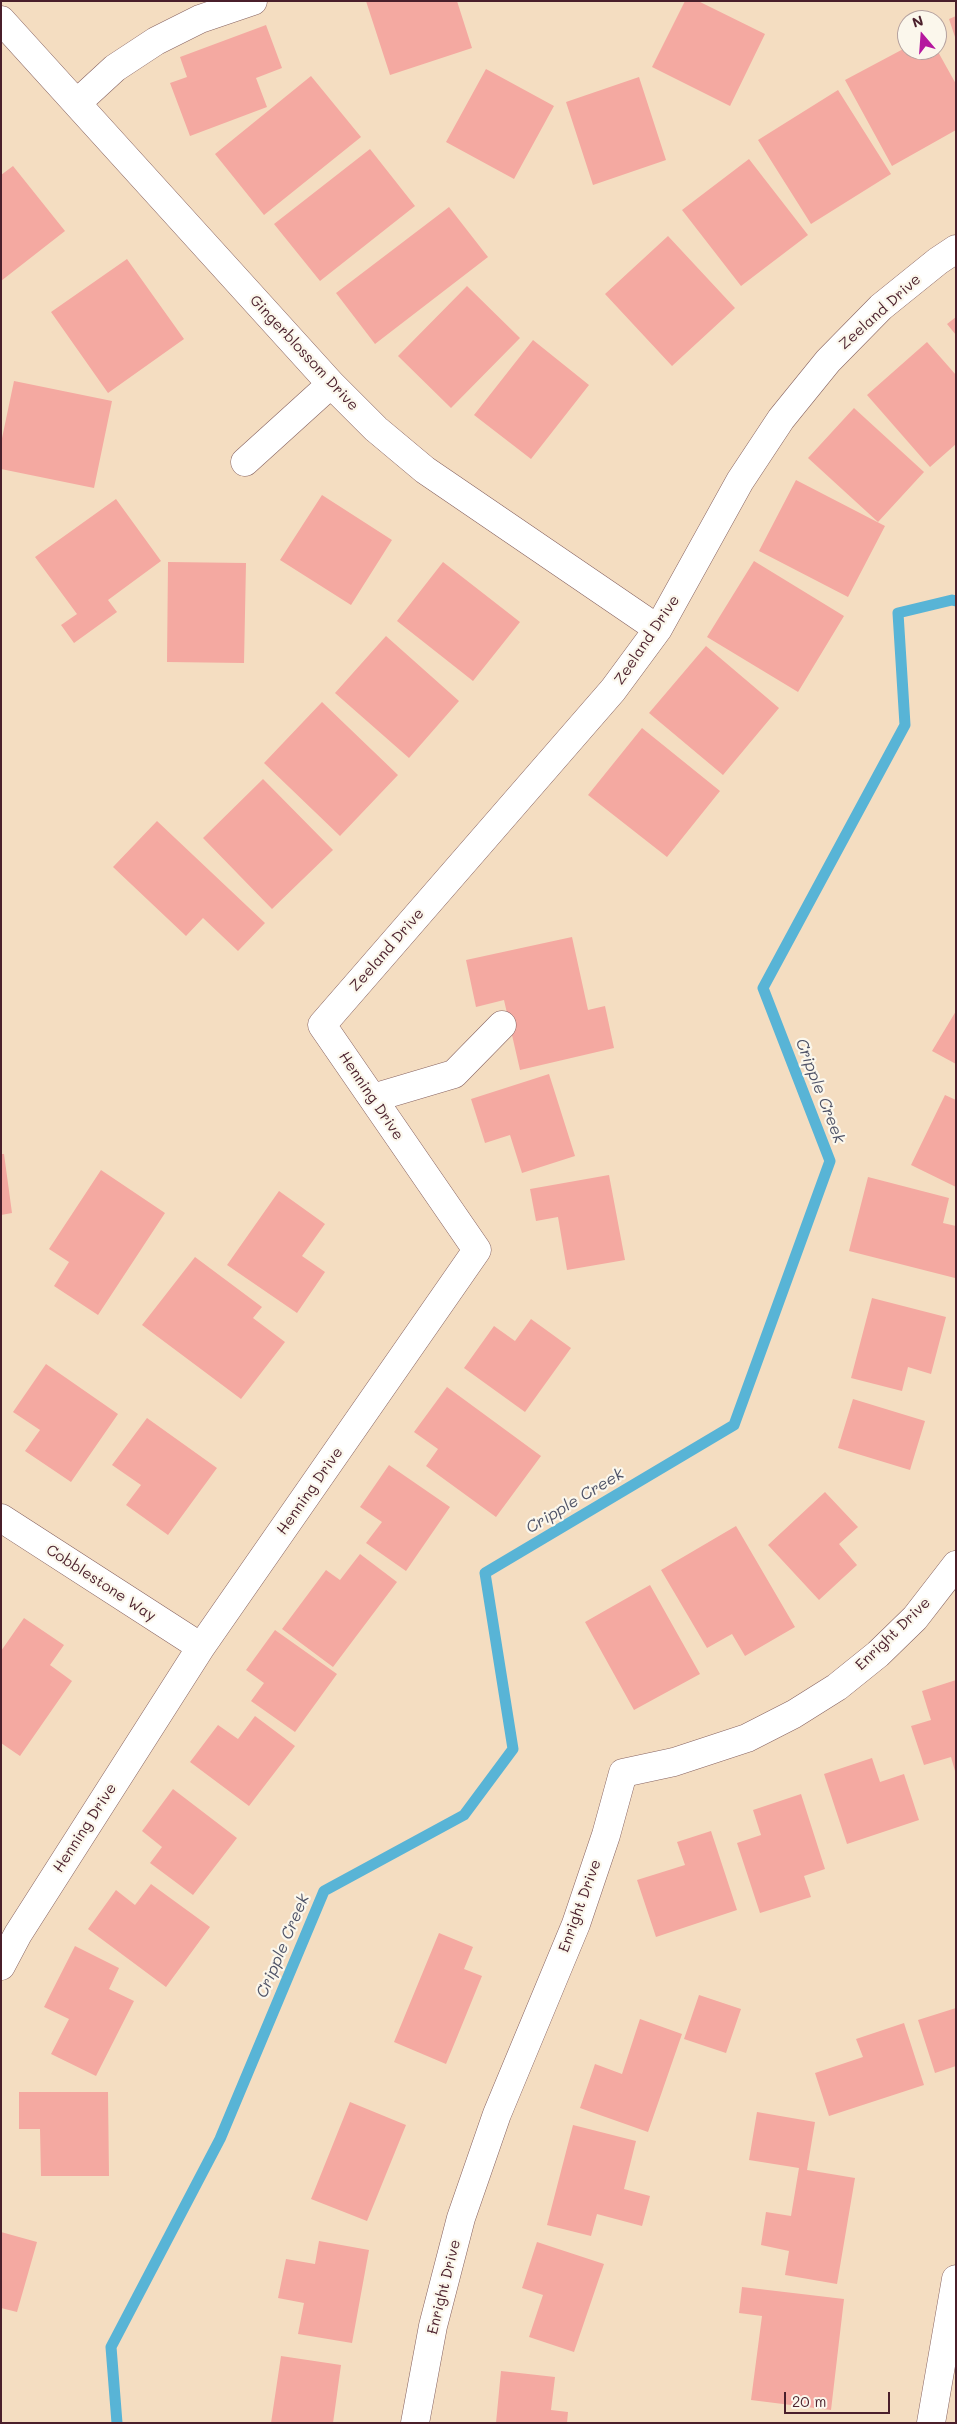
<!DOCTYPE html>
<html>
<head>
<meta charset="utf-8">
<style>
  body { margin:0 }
  #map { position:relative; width:957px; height:2424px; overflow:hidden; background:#f4ddc1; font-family:Mali,sans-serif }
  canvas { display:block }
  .frame { position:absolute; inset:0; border:2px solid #4a1f2b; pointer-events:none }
  .north { position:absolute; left:897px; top:10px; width:50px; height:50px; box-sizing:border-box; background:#fbf7ec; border:1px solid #b4a19f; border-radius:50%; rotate:342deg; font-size:14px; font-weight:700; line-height:20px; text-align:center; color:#4a1f2b }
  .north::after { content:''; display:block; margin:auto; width:18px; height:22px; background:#b5179e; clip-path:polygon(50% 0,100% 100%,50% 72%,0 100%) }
  .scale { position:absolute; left:784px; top:2392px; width:106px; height:22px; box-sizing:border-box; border:2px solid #4a1f2b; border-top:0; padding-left:6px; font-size:15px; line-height:18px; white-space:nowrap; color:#4a1f2b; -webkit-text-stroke:4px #fbf7ec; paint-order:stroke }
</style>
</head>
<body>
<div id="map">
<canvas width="957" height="2424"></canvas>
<div class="frame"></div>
<div class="north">N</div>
<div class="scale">20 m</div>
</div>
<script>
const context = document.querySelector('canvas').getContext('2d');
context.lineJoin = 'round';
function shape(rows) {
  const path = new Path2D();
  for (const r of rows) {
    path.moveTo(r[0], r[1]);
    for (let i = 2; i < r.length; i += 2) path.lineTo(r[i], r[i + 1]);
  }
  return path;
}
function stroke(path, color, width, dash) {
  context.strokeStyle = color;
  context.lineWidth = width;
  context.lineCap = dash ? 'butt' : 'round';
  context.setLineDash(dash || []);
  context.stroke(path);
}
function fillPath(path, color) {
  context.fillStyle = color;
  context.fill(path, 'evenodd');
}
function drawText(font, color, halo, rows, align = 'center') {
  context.font = font + ' Mali,sans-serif';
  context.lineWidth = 4.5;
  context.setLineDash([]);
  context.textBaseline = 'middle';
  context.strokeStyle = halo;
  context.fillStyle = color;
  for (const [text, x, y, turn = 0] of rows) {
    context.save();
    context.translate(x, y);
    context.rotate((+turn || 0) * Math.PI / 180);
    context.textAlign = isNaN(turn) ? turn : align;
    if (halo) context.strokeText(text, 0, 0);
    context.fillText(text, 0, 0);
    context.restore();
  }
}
const stream = shape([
  [117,2423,111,2347,220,2139,324,1891,464,1815,513,1749,485,1573,734,1425,830,1161,763,988,905,725,898,613,952,600,956,601]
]);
const building = shape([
  [366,1,457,1,472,48,390,75],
  [685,1,698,1,765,34,730,106,652,67],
  [956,16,956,37,955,37,949,19],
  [266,25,282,68,256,78,267,107,190,136,170,83,187,77,180,57],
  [907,47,907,50,937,50,956,84,956,130,892,166,845,80],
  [486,69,554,106,514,179,446,142],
  [311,76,361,137,264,215,215,154],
  [639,77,666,160,593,185,566,102],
  [838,90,891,174,811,224,758,140],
  [370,149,415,206,320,281,274,224],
  [749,159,808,235,741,286,682,210],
  [13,166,65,231,1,281,1,175],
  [449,207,488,257,375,344,336,293],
  [668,236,735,308,672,366,605,294],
  [127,259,184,339,108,393,51,312],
  [467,286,520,338,451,408,398,356],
  [956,317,956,335,947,324],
  [533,340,589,385,531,459,474,415],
  [927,342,956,375,956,444,930,467,867,395],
  [14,381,112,401,94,488,1,469,1,443],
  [854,408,924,472,878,522,808,458],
  [796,480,885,526,848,597,759,551],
  [322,495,392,540,351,605,280,560],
  [116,499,161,561,108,600,117,612,74,643,61,625,77,614,35,557],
  [754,561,844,616,798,692,707,637],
  [168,562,246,563,244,663,167,662],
  [443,562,520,622,473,681,397,621],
  [386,636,459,701,409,758,335,693],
  [706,646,779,708,723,775,649,713],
  [322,702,398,775,340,836,264,763],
  [642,728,720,791,667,857,588,795],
  [263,779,333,850,272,909,203,838],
  [157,821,265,923,238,951,203,918,186,936,113,867],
  [572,937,588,1010,605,1006,614,1048,520,1070,504,1000,476,1007,466,960],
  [956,1011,956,1064,932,1051],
  [549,1074,575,1156,522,1173,510,1135,485,1143,471,1099],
  [945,1095,956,1100,956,1187,911,1165],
  [1,1154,4,1154,12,1213,1,1215],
  [101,1170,165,1213,98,1315,54,1286,69,1262,49,1249],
  [609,1175,625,1260,567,1270,558,1217,536,1221,530,1189],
  [868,1177,949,1198,943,1223,956,1226,955,1278,849,1251],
  [279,1191,325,1224,302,1256,325,1272,297,1313,227,1265],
  [195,1257,262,1307,253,1318,285,1342,241,1399,142,1325],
  [872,1298,946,1317,931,1374,908,1367,902,1391,851,1378],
  [531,1319,571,1348,525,1412,464,1368,494,1326,515,1341],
  [46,1364,118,1414,71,1482,25,1451,40,1430,13,1412],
  [447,1387,541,1456,496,1517,426,1466,438,1449,414,1432],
  [853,1399,925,1421,910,1470,838,1448],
  [147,1418,217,1468,168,1535,126,1505,141,1485,112,1465],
  [389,1465,450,1507,406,1571,366,1543,382,1522,360,1507],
  [825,1492,858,1527,839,1544,857,1565,819,1600,768,1545],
  [736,1526,795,1627,745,1656,732,1634,707,1648,661,1570],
  [360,1554,397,1582,333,1667,282,1629,326,1570,340,1580],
  [650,1585,700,1674,634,1710,585,1622],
  [24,1618,64,1645,50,1665,72,1681,20,1756,1,1743,1,1651],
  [275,1630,337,1674,295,1732,251,1701,264,1683,246,1670],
  [956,1680,956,1771,955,1771,951,1757,924,1765,911,1726,931,1720,922,1691],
  [255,1716,295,1746,249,1806,190,1762,218,1725,238,1739],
  [872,1758,880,1782,904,1774,919,1820,847,1844,824,1774],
  [173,1789,237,1838,193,1895,150,1863,162,1847,142,1831],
  [801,1794,825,1869,804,1876,811,1897,760,1913,737,1843,761,1835,753,1810],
  [711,1831,737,1910,656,1937,637,1880,685,1865,677,1842],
  [151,1884,210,1927,166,1987,88,1929,116,1890,135,1905],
  [439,1933,473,1947,464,1969,482,1976,446,2064,394,2042],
  [75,1946,119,1968,109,1989,134,2001,96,2076,51,2054,69,2019,44,2007],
  [699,1995,741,2009,726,2053,684,2039],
  [956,2008,956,2066,935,2073,918,2020],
  [640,2019,682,2034,648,2132,580,2108,595,2064,622,2074],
  [904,2023,924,2085,829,2116,815,2073,863,2057,856,2039],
  [19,2092,108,2092,109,2176,41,2176,40,2129,19,2129],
  [350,2102,406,2125,367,2221,311,2199],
  [757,2112,815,2122,807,2170,855,2178,837,2284,785,2275,789,2251,761,2245,766,2212,791,2216,799,2168,749,2160],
  [573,2125,636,2141,624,2189,650,2196,642,2226,597,2214,591,2236,547,2225],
  [1,2232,37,2242,17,2312,1,2308],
  [319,2241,369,2250,352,2343,298,2334,304,2303,278,2298,286,2259,315,2264],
  [537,2242,604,2264,574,2352,529,2337,543,2295,522,2288],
  [742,2287,844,2299,831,2410,751,2400,762,2316,739,2313],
  [281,2356,341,2365,333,2423,271,2423],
  [501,2371,555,2377,551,2410,568,2412,567,2423,496,2423]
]);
const minor = shape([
  [1,20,331,384,376,429,425,470,658,629],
  [77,103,115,68,156,41,200,19,253,1],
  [245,462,331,384],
  [373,1098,454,1074,502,1025],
  [1,1518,201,1647],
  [1,1966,18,1934,201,1647,477,1250,322,1025,613,690,658,629,740,481,781,419,828,361,881,307,938,261,956,249],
  [415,2423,433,2326,461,2218,497,2114,576,1924,606,1835,623,1773,674,1762,747,1738,794,1714,837,1687,878,1654,915,1618,956,1565],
  [931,2423,956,2279]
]);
const streetNames = [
  ["Zeeland Drive",880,312,-42],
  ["Gingerblossom Drive",304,353,47],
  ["Zeeland Drive",647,640,-56],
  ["Zeeland Drive",387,950,-49],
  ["Henning Drive",371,1096,56],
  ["Henning Drive",310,1491,-55],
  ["Cobblestone Way",101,1583,33],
  ["Enright Drive",893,1634,-44],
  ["Henning Drive",85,1828,-57],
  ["Enright Drive",580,1906,-70],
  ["Enright Drive",444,2287,-76]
];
const waterNames = [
  ["Cripple Creek",820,1091,69],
  ["Cripple Creek",575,1501,-31],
  ["Cripple Creek",283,1946,-67]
];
stroke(stream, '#58b4d6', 11);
fillPath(building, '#f4a9a1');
stroke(minor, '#866260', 29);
stroke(minor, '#fff', 28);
drawText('15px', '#4a1f2b', '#fbf7ec', streetNames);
drawText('italic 16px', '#4f5367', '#fbf7ec', waterNames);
</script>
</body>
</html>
